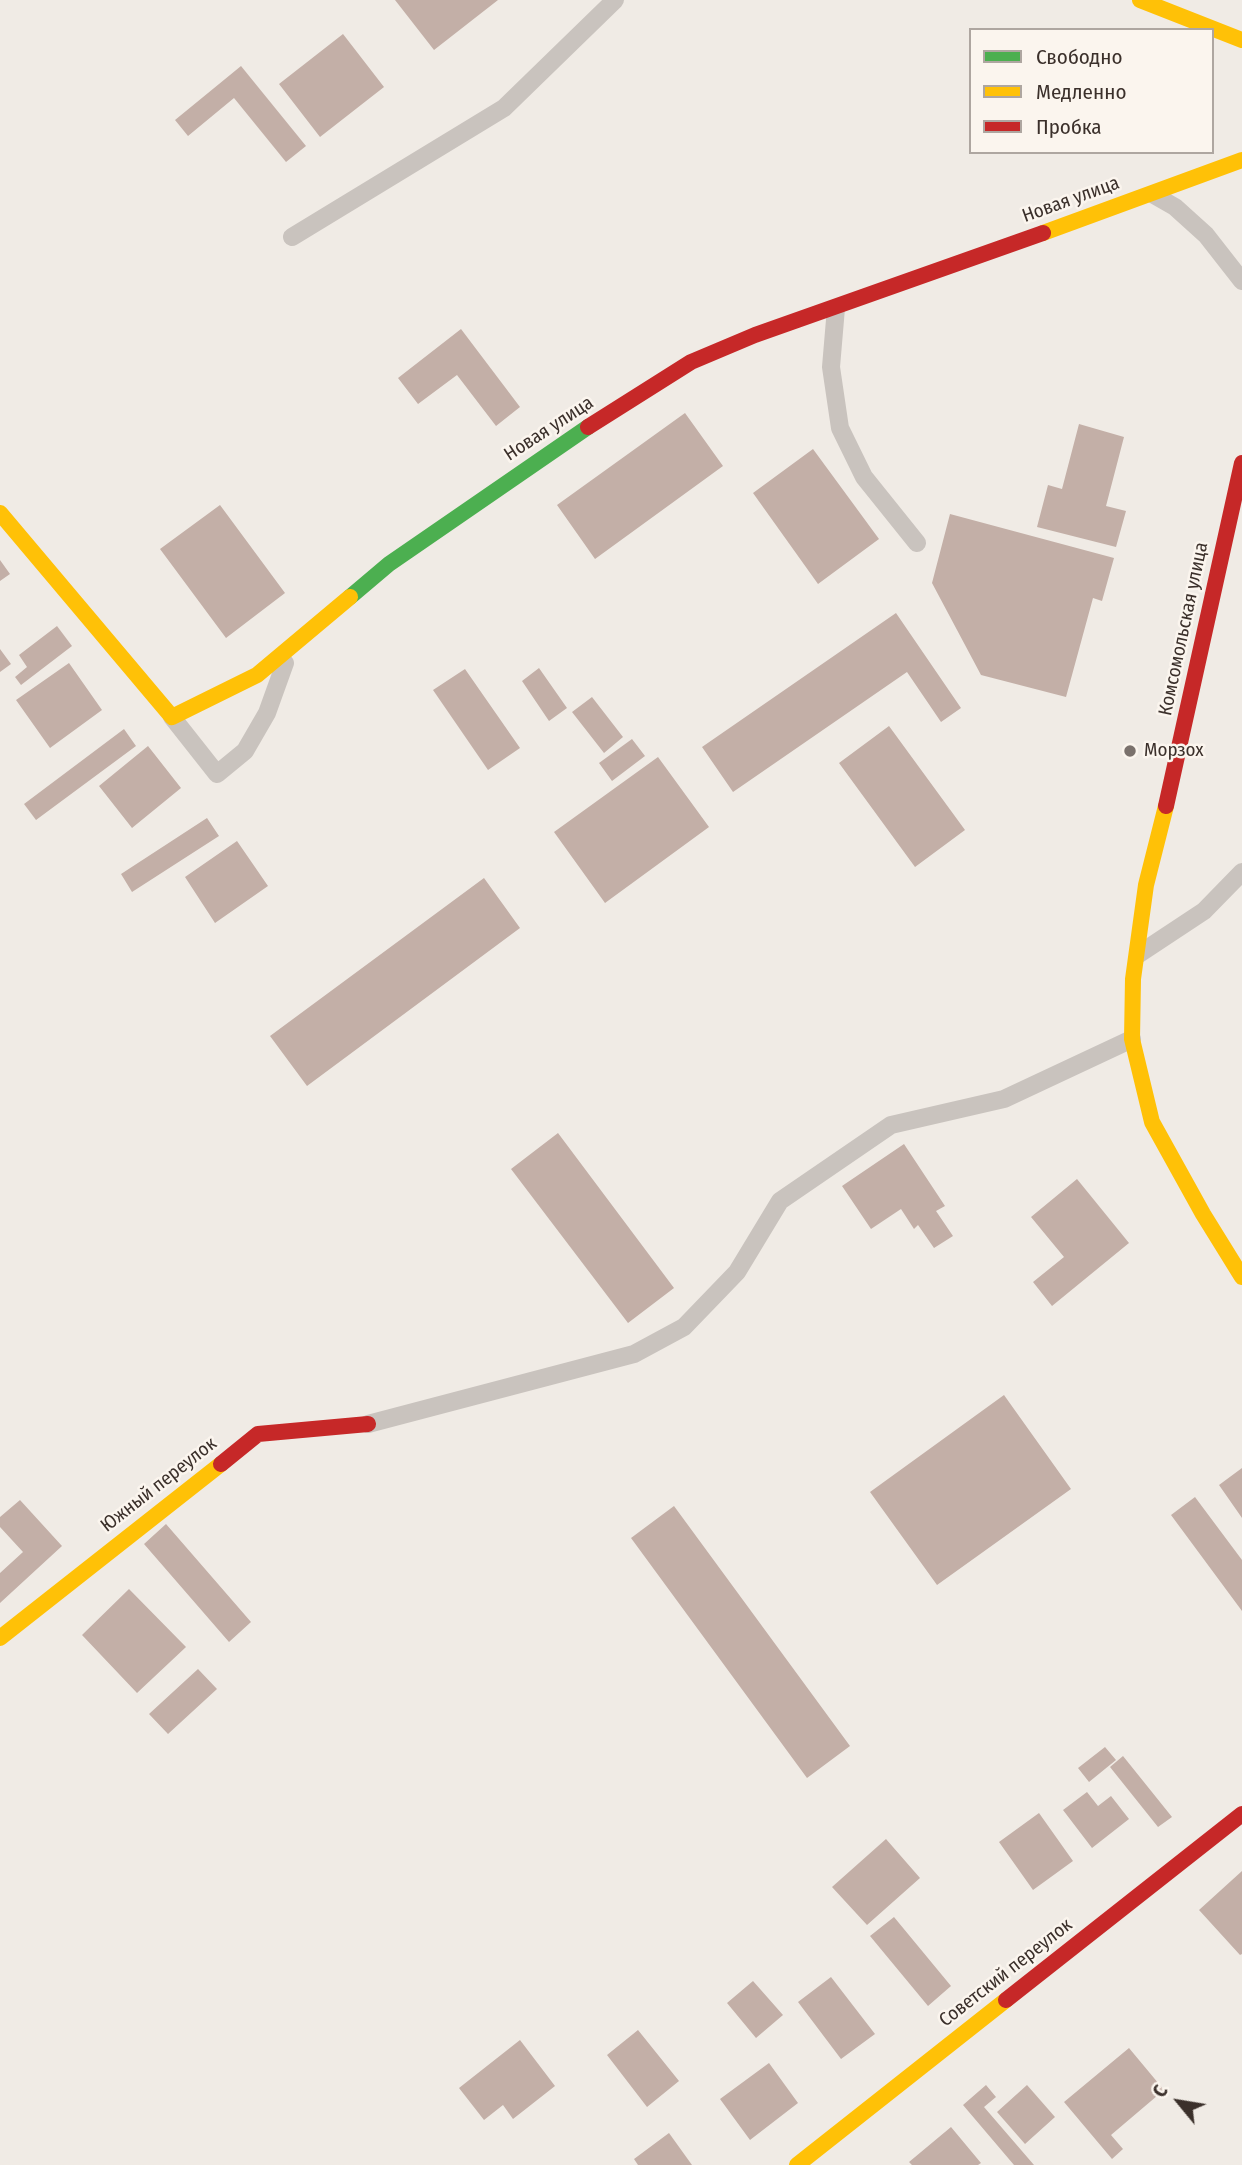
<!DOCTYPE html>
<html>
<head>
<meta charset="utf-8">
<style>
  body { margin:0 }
  #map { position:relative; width:1242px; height:2165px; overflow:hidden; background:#f0ebe5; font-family:"Fira Sans Condensed",sans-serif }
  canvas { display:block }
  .legend { position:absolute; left:969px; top:28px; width:245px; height:126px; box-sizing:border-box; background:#fbf5ee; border:2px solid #aea6a0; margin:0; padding:9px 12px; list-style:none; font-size:21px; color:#3b302b }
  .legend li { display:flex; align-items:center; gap:14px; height:35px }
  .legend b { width:35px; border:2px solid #aea6a0 }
  .north { position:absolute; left:1144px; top:2067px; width:70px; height:70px; -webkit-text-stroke:5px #fbf5ee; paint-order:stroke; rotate:300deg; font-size:19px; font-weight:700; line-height:28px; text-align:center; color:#3b302b }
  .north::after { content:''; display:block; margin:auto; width:24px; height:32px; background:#3b302b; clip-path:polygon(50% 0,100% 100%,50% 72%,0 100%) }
</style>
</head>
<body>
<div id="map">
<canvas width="1242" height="2165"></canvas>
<ul class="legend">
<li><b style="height:9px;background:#4caf50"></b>Свободно</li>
<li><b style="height:9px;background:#ffc107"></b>Медленно</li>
<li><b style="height:9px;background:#c62828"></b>Пробка</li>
</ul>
<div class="north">С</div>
</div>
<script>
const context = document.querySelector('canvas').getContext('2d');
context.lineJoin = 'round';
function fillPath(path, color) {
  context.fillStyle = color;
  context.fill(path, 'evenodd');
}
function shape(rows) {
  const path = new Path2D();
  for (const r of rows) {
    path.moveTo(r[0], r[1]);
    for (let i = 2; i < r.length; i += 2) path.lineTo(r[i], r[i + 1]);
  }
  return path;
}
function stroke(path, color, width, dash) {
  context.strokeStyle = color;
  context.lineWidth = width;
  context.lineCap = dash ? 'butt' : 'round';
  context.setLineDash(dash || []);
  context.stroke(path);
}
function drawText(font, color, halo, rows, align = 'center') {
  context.font = font + ' "Fira Sans Condensed",sans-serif';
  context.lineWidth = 5;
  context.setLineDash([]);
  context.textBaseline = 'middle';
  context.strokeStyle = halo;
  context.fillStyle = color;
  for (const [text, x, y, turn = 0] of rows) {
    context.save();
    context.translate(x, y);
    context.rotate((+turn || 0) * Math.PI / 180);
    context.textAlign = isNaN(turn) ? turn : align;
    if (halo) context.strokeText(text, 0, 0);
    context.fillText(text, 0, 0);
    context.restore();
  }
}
const building = shape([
  [395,0,498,0,434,50],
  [343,34,384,87,320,137,279,84],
  [241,66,306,146,286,162,234,98,188,136,175,120],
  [461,329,520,407,496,426,457,375,418,404,398,378],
  [685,413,723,466,595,559,557,505],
  [1079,424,1124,437,1106,506,1126,511,1116,547,1037,527,1048,485,1062,489],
  [813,449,879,539,818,584,753,493],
  [220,505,285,593,226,638,160,549],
  [950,514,1114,558,1102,601,1093,598,1066,697,981,675,932,583],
  [0,560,10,574,0,581],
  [896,613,961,708,941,722,907,672,733,792,702,747],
  [57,626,72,646,21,685,15,677,27,667,19,655],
  [0,649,11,664,0,672],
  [69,663,102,710,50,748,16,700],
  [539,668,567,708,549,721,522,681],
  [465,669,520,748,488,770,433,690],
  [592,697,623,737,604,753,572,712],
  [889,726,965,830,915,867,839,763],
  [124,729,136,746,36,820,24,804],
  [632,739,645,756,612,781,599,763],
  [148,746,181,788,132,828,99,786],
  [658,757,709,827,605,903,554,832],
  [207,818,219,836,132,892,121,874],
  [237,841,268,886,215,923,185,877],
  [484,878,520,928,307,1086,270,1036],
  [558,1133,674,1288,628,1323,511,1169],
  [904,1144,945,1206,936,1211,953,1236,934,1248,918,1225,914,1229,901,1209,871,1229,842,1186],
  [1077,1179,1129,1243,1052,1306,1033,1282,1064,1257,1031,1217],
  [1004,1395,1071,1489,937,1585,870,1492],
  [1242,1468,1242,1518,1219,1485],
  [1195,1497,1242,1560,1242,1611,1171,1515],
  [20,1500,62,1546,0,1603,0,1573,23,1552,0,1527,0,1517],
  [674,1506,850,1746,807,1778,631,1538],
  [166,1524,251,1622,229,1642,144,1544],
  [129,1589,186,1647,137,1693,82,1635],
  [198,1669,217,1689,168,1734,149,1714],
  [1105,1747,1116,1760,1089,1782,1078,1768],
  [1123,1756,1172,1817,1158,1827,1110,1767],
  [1087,1792,1098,1806,1111,1796,1129,1819,1092,1848,1063,1810],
  [1039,1813,1073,1861,1033,1890,999,1842],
  [886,1839,920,1878,867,1925,832,1887],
  [1242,1871,1242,1954,1240,1955,1199,1910],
  [894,1917,951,1986,928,2006,870,1936],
  [831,1977,875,2034,841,2059,798,2002],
  [753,1981,783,2015,756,2038,727,2003],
  [638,2030,679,2081,647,2107,607,2055],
  [520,2040,555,2086,513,2119,503,2105,484,2120,459,2088],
  [1129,2048,1164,2090,1111,2135,1123,2149,1112,2159,1064,2102],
  [769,2063,798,2103,750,2140,720,2099],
  [986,2085,996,2097,984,2107,1034,2165,1014,2165,963,2105],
  [1027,2085,1055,2117,1025,2144,997,2112],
  [951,2127,981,2163,978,2165,912,2165,909,2162],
  [669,2133,692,2165,638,2165,634,2159]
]);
const lane = shape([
  [1154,195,1175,207,1206,235,1242,281],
  [292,237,504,108,615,0],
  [836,308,831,367,840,428,864,477,917,543],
  [172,717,217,774,245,751,267,713,285,663],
  [1139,954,1204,911,1242,872],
  [368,1424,634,1354,684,1327,737,1272,780,1201,891,1125,1004,1099,1132,1039]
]);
const fast = shape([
  [350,597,389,564,588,427]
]);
const slow = shape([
  [1140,0,1242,40],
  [1043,233,1242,160],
  [0,513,172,717,257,675,350,597],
  [1166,806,1146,885,1133,979,1132,1039,1152,1122,1203,1214,1242,1277],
  [0,1638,221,1464],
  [797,2165,1006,2000]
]);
const jam = shape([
  [588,427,691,362,755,335,1043,233],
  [1166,806,1242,463],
  [221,1464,258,1434,368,1424],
  [1006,2000,1242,1814]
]);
const markers = [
  [1130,751,7,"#7a716c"]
];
const streetNames = [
  ["Новая улица",1071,200,-20],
  ["Новая улица",549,429,-33],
  ["Комсомольская улица",1184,629,-78],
  ["Южный переулок",159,1485,-38],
  ["Советский переулок",1006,1973,-38]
];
const poiNames = [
  ["Морзох",1144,751]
];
fillPath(building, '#c3afa7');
stroke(lane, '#c9c3be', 18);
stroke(fast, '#4caf50', 16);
stroke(slow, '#ffc107', 16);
stroke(jam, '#c62828', 16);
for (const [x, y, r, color] of markers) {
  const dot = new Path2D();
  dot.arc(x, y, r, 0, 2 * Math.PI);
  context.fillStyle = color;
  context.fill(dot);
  stroke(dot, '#fbf5ee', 2.5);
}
drawText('19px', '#3b302b', '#fbf5ee', streetNames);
drawText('19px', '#3b302b', '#fbf5ee', poiNames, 'left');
</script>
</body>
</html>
